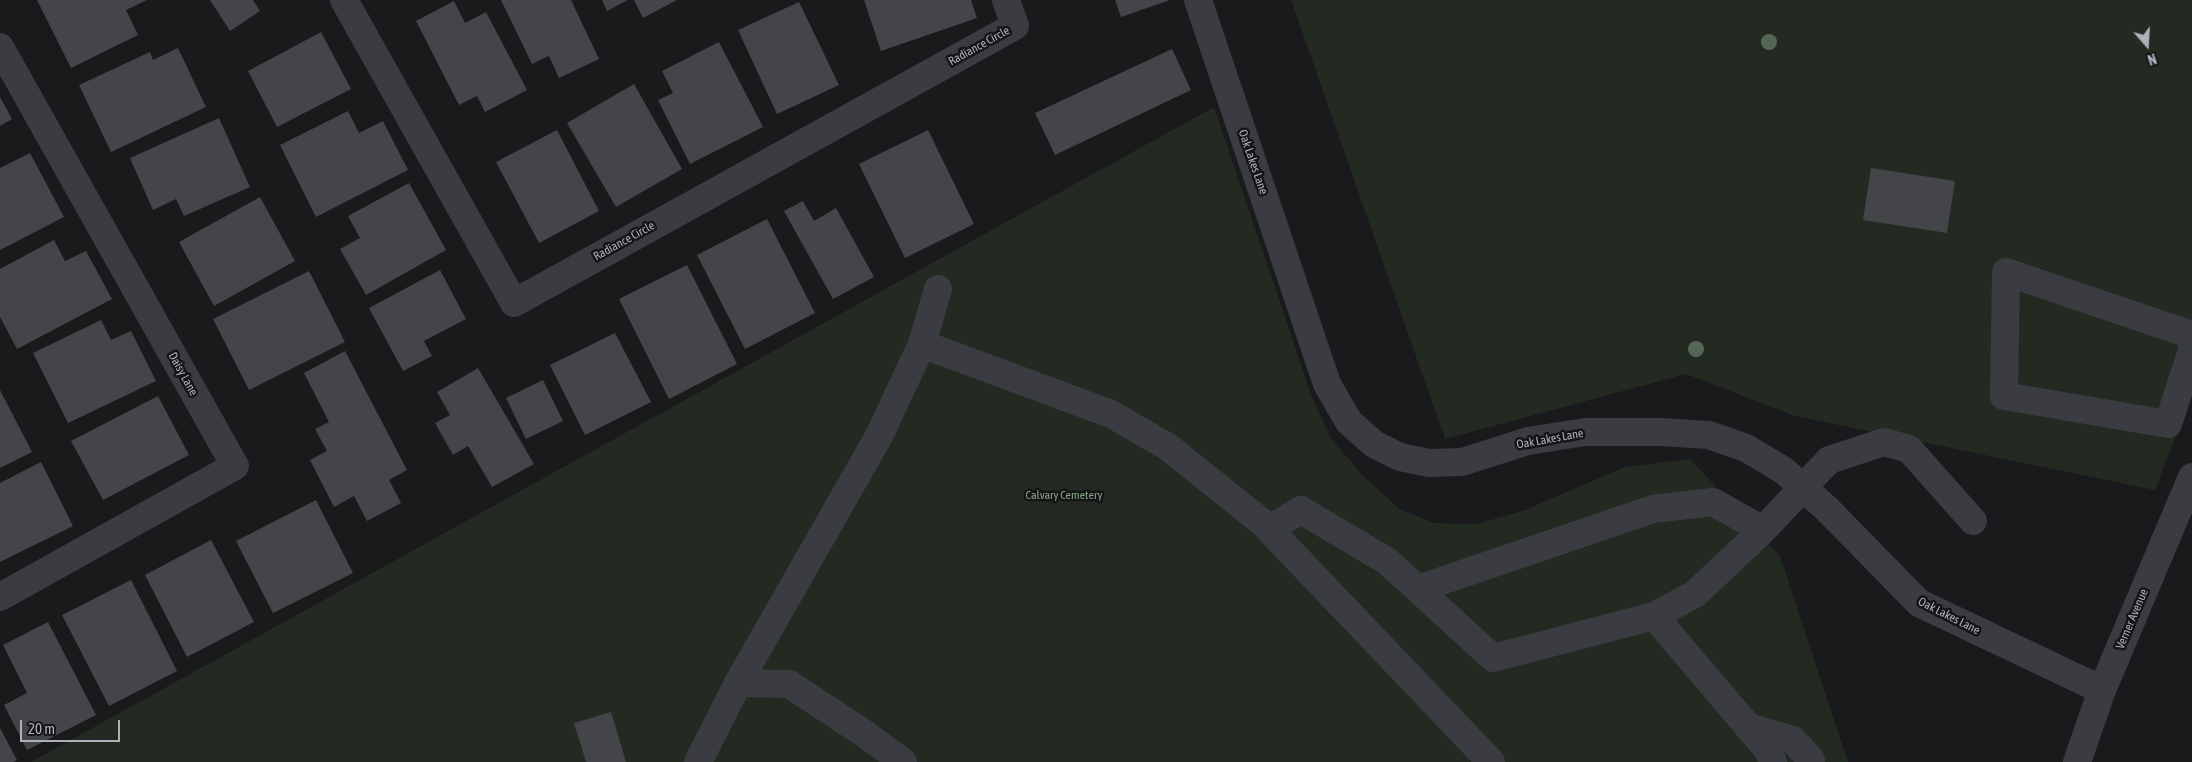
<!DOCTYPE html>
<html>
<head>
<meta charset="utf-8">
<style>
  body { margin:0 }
  #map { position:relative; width:2192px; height:762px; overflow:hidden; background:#1a1a1c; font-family:"Asap Condensed",sans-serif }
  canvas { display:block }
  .north { position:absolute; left:2122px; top:20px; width:50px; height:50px; -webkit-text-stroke:4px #151517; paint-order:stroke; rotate:161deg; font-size:14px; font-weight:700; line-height:20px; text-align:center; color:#adb1bb }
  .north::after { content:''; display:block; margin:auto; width:18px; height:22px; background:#adb1bb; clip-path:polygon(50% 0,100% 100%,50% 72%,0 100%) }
  .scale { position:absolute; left:20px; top:720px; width:100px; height:22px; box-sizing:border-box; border:2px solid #adb1bb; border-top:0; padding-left:6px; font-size:15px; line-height:18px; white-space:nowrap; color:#adb1bb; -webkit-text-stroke:4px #151517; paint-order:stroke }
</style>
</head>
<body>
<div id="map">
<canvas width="2192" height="762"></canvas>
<div class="north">N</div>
<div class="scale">20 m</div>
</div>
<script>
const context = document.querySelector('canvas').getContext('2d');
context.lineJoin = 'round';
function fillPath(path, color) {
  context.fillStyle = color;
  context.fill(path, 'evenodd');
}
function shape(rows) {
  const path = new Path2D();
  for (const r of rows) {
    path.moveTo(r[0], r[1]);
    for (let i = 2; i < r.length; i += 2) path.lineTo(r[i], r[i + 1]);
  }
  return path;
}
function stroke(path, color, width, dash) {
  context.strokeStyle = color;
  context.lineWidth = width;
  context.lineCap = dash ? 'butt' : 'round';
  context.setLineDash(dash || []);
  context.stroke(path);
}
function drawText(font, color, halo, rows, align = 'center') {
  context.font = font + ' "Asap Condensed",sans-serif';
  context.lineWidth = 5;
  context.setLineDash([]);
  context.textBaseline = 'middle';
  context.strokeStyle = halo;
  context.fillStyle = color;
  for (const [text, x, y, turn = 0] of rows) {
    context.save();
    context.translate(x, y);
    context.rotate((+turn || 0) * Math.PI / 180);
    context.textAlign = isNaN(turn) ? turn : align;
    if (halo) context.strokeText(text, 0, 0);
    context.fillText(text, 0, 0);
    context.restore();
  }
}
const green = shape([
  [1291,0,2192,0,2192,393,2155,490,1795,416,1686,374,1445,439],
  [1214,107,1312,397,1330,437,1364,477,1400,509,1433,523,1477,524,1525,510,1625,467,1690,459,1780,556,1848,762,31,762]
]);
const building = shape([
  [37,0,147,0,126,10,138,35,71,68],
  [210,0,253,0,260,11,230,31],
  [501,0,571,0,599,59,559,78,549,56,532,64],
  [602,0,628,0,607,11],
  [634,0,677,0,643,18],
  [864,0,971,0,977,18,881,51],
  [1115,0,1170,0,1121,17],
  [454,1,465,23,486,12,527,90,485,112,477,96,459,105,416,21],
  [799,2,839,85,777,114,738,30],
  [321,32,351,89,277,127,248,71],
  [719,42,763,127,690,164,658,100,673,93,662,71],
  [178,48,206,107,111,152,79,85,150,52,153,60],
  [1172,49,1191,90,1055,155,1035,113],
  [634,84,682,169,616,207,567,123],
  [0,97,12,119,0,126],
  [348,111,359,133,383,121,408,170,316,217,280,145],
  [219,118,250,187,184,216,176,199,153,210,130,158],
  [557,130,599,211,539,243,496,162],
  [928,130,974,224,905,258,859,164],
  [30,153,64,217,0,250,0,168],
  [1871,168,1955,181,1947,233,1863,220],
  [409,183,446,250,366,295,340,249,360,238,348,216],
  [260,197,295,261,214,306,179,242],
  [803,201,814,221,836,208,874,277,833,299,784,211],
  [767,219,815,313,745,349,697,255],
  [54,240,65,261,86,251,112,299,17,349,0,317,0,269],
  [687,265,737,364,669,399,619,299],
  [440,270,466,319,424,341,432,356,403,371,369,308],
  [309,271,345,342,249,390,213,319],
  [101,320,111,340,131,331,156,381,68,423,33,353],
  [615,333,651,402,585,435,550,365],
  [345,351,407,470,389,480,401,503,367,521,354,496,334,507,310,460,327,451,315,429,329,422,304,373],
  [478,368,534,464,492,487,468,446,453,455,435,423,450,415,437,392],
  [543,380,563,421,526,439,506,398],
  [0,390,32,452,0,468],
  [158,396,189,455,103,500,71,441],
  [41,462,73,526,0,562,0,483],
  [316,500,353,573,273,613,236,541],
  [211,540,254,622,187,657,145,575],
  [131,580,177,671,109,706,62,615],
  [48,622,96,715,27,750,4,705,27,693,3,645],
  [611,712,626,762,586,762,574,723],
  [0,728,17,760,13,762,0,762]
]);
const minor = shape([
  [344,0,514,303,1015,26,1006,0],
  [1198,0,1327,384,1349,422,1374,444,1400,457,1429,463,1462,462,1528,441,1585,432,1661,432,1709,435,1746,448,1783,470,1827,509,1919,603,2102,690],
  [0,47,235,466,0,597],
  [2192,335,2006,272,2004,396,2168,424,2192,350],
  [922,344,1111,414,1168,447,1263,523,1491,762],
  [1269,529,1301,510,1387,561,1493,658,1654,616,1768,750,1773,762],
  [1418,589,1653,509,1713,502,1763,530],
  [1654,616,1695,594,1763,530,1829,460,1884,442,1909,449,1973,521],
  [738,683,789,684,865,734,903,762],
  [1748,727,1793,740,1811,760],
  [698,762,738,683,879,436,922,344,938,289],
  [2077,762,2102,690,2192,477]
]);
const trees = [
  [1769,42],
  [1696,349]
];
const streetNames = [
  ["Radiance Circle",979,46,-29],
  ["Oak Lakes Lane",1253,162,71],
  ["Radiance Circle",624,241,-29],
  ["Daisy Lane",183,374,61],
  ["Oak Lakes Lane",1550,439,-10],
  ["Oak Lakes Lane",1949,616,27],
  ["Verner Avenue",2132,619,-67]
];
const parkNames = [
  ["Calvary Cemetery",1064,495]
];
fillPath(green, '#222a22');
fillPath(building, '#444549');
stroke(minor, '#3b3c41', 28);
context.fillStyle = '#556656';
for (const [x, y] of trees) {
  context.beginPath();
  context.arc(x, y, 8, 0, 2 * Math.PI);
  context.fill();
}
drawText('12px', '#adb1bb', '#151517', streetNames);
drawText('12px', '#85a586', '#151517', parkNames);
</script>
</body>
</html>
